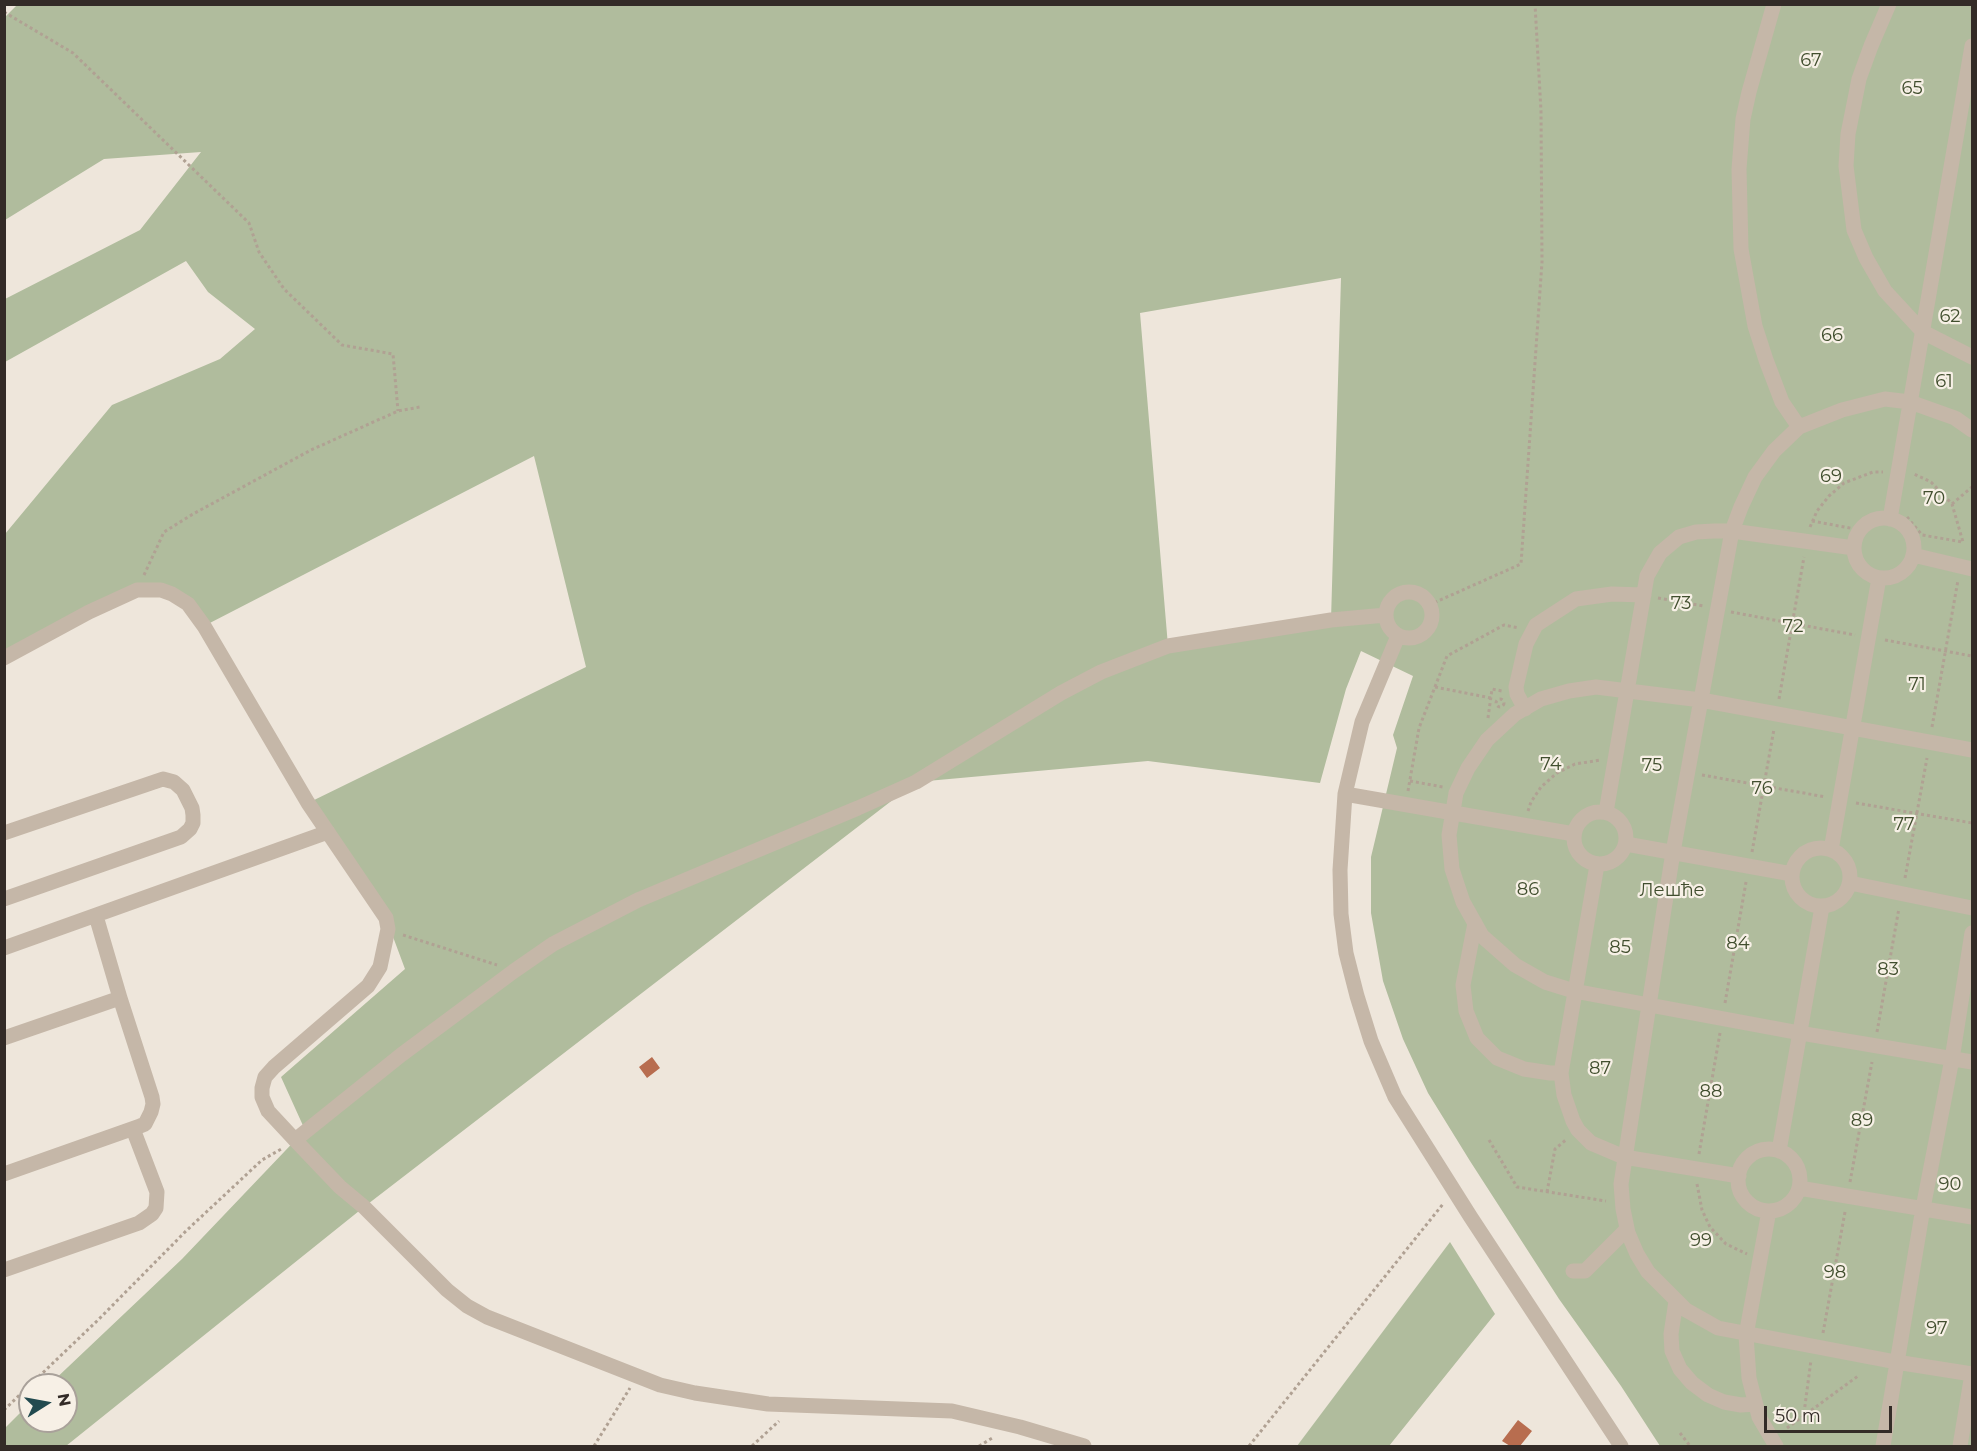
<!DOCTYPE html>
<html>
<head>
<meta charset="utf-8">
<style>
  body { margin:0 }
  #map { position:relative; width:1977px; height:1451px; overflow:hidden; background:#eee6db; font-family:Montserrat,sans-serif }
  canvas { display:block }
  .frame { position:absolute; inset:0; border:6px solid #332b27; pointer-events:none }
  .north { position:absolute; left:18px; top:1373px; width:60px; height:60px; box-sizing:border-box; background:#f7f0e6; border:2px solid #a9a19a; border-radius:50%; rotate:79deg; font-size:16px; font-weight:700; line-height:24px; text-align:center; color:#332b27 }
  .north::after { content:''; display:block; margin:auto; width:21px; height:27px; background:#224a4f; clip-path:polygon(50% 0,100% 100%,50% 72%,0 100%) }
  .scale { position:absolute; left:1764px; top:1406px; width:128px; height:27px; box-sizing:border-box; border:3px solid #332b27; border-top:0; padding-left:8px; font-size:18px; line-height:21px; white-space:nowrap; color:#332b27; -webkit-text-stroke:4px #f7f0e6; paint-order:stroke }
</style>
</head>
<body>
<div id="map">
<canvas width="1977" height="1451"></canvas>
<div class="frame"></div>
<div class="north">N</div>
<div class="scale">50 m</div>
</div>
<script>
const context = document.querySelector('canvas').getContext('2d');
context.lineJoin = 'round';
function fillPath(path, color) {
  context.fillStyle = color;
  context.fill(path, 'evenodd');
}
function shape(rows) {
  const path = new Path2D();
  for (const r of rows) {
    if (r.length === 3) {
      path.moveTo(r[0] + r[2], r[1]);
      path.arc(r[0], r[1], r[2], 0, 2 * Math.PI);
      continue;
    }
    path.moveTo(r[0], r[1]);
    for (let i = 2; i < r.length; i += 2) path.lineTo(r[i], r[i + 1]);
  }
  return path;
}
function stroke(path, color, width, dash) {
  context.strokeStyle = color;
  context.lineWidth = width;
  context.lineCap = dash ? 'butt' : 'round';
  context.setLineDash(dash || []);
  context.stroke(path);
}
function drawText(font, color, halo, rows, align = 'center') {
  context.font = font + ' Montserrat,sans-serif';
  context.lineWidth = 4.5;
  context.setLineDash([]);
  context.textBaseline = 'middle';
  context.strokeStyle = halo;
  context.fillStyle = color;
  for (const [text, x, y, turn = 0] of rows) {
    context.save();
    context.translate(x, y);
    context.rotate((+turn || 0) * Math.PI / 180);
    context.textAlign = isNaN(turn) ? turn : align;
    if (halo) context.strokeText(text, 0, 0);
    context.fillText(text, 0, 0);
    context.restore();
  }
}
const green = shape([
  [17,5,1972,5,1972,1446,1660,1446,1621,1386,1559,1299,1470,1161,1428,1093,1403,1039,1383,981,1371,913,1371,857,1397,748,1393,735,1413,676,1361,651,1346,689,1320,783,1148,761,916,782,364,1207,66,1446,5,1446,5,1428,30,1403,30,1421,66,1421,66,1385,49,1385,182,1259,305,1130,281,1077,405,969,386,918,308,803,586,667,534,456,204,626,172,594,137,590,5,659,5,534,112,405,220,359,255,329,208,292,186,261,5,362,5,299,140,230,201,152,104,159,5,220,5,17],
  [1341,278,1331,620,1168,646,1140,313],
  [1450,1242,1495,1314,1389,1446,1297,1446]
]);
const building = shape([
  [652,1057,660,1068,647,1078,639,1067],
  [1518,1420,1532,1431,1520,1446,1510,1446,1502,1441]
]);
const path = shape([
  [4,12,73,53,249,223,259,252,284,289,342,345,393,354,398,411],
  [1952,504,1972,487],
  [1907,517,1922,535,1963,542,1952,504,1931,482,1914,474],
  [1812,521,1855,529,1874,515],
  [1810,527,1817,511,1829,496,1844,483,1873,472,1883,472],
  [144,575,164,532,193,514,311,450,398,411,420,407],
  [1658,598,1704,606],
  [1429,605,1521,564,1542,262,1541,111,1535,4],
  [1731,612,1855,635],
  [1885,640,1972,656],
  [1435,687,1491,698],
  [1779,699,1804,557],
  [1500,703,4],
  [1488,718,1492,689,1502,691],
  [1932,727,1958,580],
  [1702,775,1826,797],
  [1410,781,1443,787],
  [1408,791,1419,728,1447,656,1504,625,1519,628],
  [1856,803,1972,823],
  [1528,811,1531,802,1541,787,1557,773,1575,764,1601,760],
  [1752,852,1774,729],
  [1905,878,1927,758],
  [403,935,497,965],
  [1725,1003,1746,882],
  [1877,1032,1899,908],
  [1489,1140,1517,1187,1606,1201],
  [1699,1154,1720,1033],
  [1850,1182,1872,1062],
  [1697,1184,1702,1210,1710,1227,1726,1244,1747,1254],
  [1547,1192,1555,1149,1567,1139],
  [1823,1333,1845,1212],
  [30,1385,98,1320,186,1231,262,1160,283,1148],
  [4,1410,30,1385],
  [1804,1413,1811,1360],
  [1787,1428,1858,1376],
  [1680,1433,1690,1446],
  [594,1446,630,1388],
  [752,1446,779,1421],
  [979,1446,994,1437],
  [1249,1446,1443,1204]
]);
const minor = shape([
  [1774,4,1749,92,1743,119,1739,169,1741,249,1755,326,1766,360,1782,402,1799,427],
  [1889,4,1871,46,1859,79,1848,134,1846,166,1854,230,1866,258,1885,291,1923,332,1972,357],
  [1972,430,1955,418,1910,402,1885,399,1842,410,1799,427,1774,451,1755,477,1741,507,1732,531,1673,852,1621,1184,1623,1209,1628,1233,1637,1254,1648,1272,1686,1310,1718,1328,1896,1362,1972,1374],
  [1884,548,30],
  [1890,519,1972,46],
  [1913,555,1972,569],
  [1409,615,23],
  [1398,636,1362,722,1345,794,1340,870,1341,914,1346,953,1357,996,1371,1041,1395,1097,1470,1216,1621,1446],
  [4,658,89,612,137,590,161,590,172,594,188,604,204,626,308,803,386,918,388,929,380,967,368,986,274,1067,265,1077,262,1088,262,1097,268,1111,295,1140,340,1187,364,1207,447,1290,467,1306,487,1317,660,1385,695,1393,768,1404,952,1411,1020,1427,1084,1446],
  [1525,709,1517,694,1516,687,1526,644,1536,625,1576,599,1612,594,1644,595],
  [1972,750,1701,700,1596,687,1569,691,1541,699,1515,714,1487,740,1468,768,1456,793,1449,835,1452,869,1463,902,1482,936,1515,965,1545,982,1574,991,1800,1033,1972,1062],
  [1345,794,1574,834],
  [1600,838,26],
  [1606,812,1647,576,1660,553,1679,537,1696,532,1714,531,1732,531,1854,548],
  [4,833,163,779,174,782,183,790,192,808,193,815,193,823,190,829,181,837,4,899],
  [1626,844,1792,874],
  [1821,877,29],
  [1831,850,1879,578],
  [1597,865,1561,1073,1564,1095,1573,1121,1578,1130,1591,1143,1624,1157,1739,1176],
  [1850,883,1972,908],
  [1475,923,1463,985,1466,1011,1477,1038,1497,1058,1524,1069,1550,1073,1561,1073],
  [4,948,328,832],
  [4,1038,120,998],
  [295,1140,401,1055,514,971,553,944,638,900,858,808,916,782,1061,693,1101,672,1168,646,1331,620,1386,615],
  [1769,1180,31],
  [1779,1151,1822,907],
  [4,1174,140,1126,145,1124,151,1112,153,1104,152,1097,120,998,96,916],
  [1799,1188,1972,1217],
  [1769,1211,1746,1335,1749,1378,1759,1417,1776,1446],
  [4,1270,139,1223,152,1214,156,1208,157,1192,133,1129],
  [1573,1271,1585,1271,1627,1229],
  [1676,1301,1671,1334,1672,1351,1680,1369,1692,1383,1708,1395,1724,1402,1741,1405,1755,1404],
  [1883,1446,1923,1208,1952,1059,1972,933],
  [1960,1446,1972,1374]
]);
const parkNames = [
  ["67",1811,61],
  ["65",1912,89],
  ["62",1950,317],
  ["66",1832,336],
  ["61",1944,382],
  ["69",1831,477],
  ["70",1934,499],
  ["73",1681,604],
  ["72",1793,627],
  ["71",1917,685],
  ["74",1551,765],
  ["75",1652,766],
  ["76",1762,789],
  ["77",1904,825],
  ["86",1528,890],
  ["Лешће",1672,891],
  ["84",1738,944],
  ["85",1620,948],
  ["83",1888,970],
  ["87",1600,1069],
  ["88",1711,1092],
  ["89",1862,1121],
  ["90",1950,1185],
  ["99",1701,1241],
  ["98",1835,1273],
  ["97",1937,1329]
];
fillPath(green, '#b0bc9d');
fillPath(building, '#b86d4f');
stroke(path, '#b0a193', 3, [3, 3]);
stroke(minor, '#c5b7a8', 15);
drawText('18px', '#414e2e', '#f7f0e6', parkNames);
</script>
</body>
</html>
